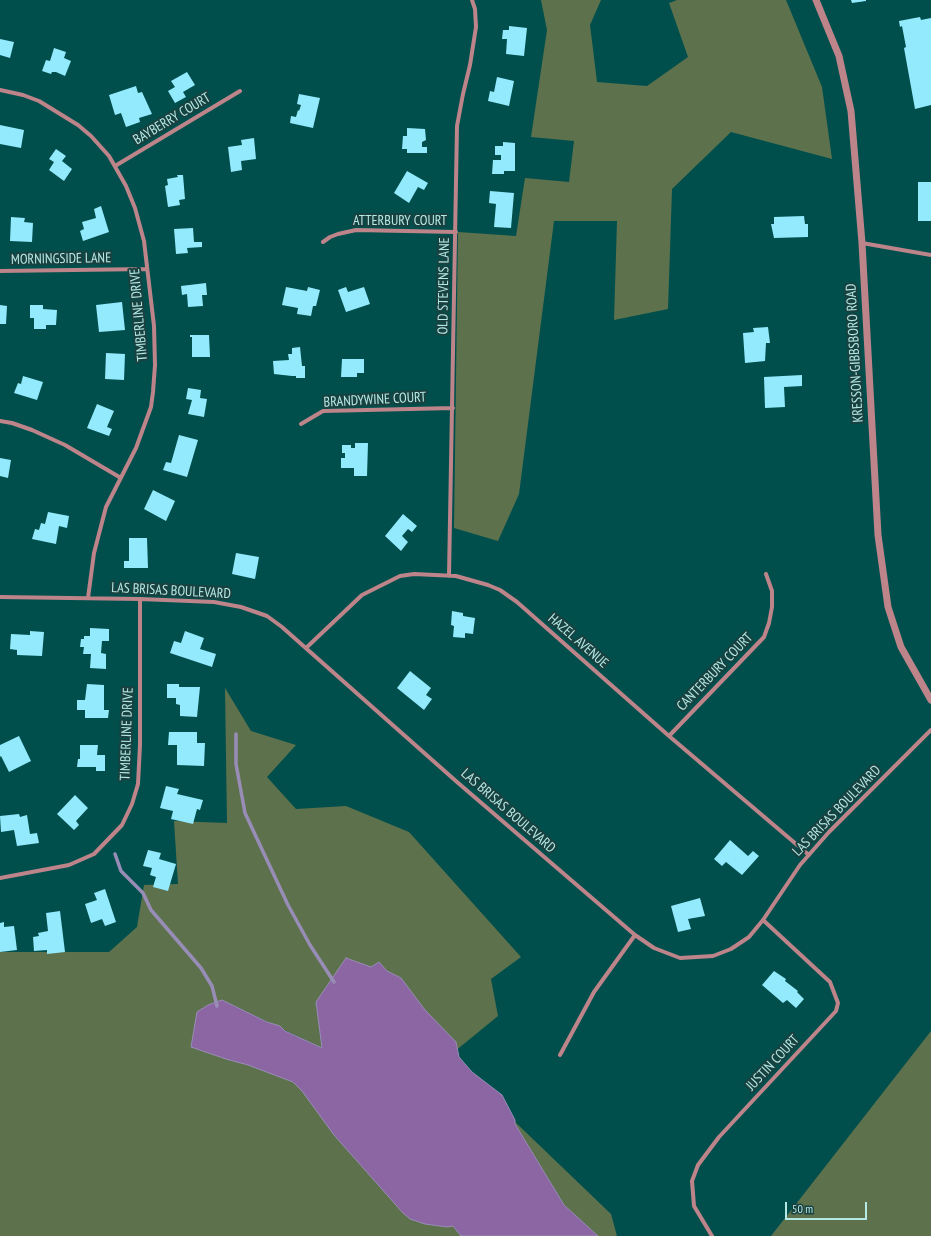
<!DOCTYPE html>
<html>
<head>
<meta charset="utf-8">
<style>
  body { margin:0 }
  #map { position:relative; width:931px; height:1236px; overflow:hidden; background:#014f4d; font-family:"PT Sans Narrow",sans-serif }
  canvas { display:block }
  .scale { position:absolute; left:785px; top:1202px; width:82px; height:18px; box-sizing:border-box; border:2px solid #b4e9e6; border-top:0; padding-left:5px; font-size:12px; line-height:14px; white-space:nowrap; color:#b4e9e6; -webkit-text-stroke:3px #1a413f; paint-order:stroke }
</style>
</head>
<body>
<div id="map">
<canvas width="931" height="1236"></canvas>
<div class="scale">50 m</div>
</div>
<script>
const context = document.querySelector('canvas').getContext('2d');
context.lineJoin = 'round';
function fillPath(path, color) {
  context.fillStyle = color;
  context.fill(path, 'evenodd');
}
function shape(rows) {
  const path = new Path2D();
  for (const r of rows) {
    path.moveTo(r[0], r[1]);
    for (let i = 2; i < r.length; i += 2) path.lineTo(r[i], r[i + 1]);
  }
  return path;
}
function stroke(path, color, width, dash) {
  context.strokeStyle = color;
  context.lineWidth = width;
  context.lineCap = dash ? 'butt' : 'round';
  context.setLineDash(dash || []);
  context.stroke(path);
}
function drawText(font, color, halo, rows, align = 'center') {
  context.font = font + ' "PT Sans Narrow",sans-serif';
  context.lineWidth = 4;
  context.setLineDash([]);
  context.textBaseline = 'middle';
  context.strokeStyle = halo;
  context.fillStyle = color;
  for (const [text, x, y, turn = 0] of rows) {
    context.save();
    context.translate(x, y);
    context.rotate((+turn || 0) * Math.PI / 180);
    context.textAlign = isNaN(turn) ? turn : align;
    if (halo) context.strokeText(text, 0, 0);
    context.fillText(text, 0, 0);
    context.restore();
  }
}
const green = shape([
  [541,0,601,0,590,25,597,82,647,86,688,57,669,3,677,0,786,0,822,87,832,159,731,132,672,189,668,309,614,320,617,221,554,221,519,494,498,541,454,528,458,232,516,236,525,178,569,182,574,141,531,137,547,30],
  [225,688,251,731,296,745,267,777,296,809,346,806,409,832,521,957,491,979,498,1016,454,1052,316,1002,322,1048,222,1000,301,1085,453,1226,461,1236,0,1236,0,952,109,952,137,927,144,885,178,884,174,821,227,823],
  [931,1031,931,1236,771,1236],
  [512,1119,611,1214,617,1236,598,1236,564,1205]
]);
const water = shape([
  [346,958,371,967,379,962,387,971,401,978,425,1010,456,1042,459,1057,472,1072,502,1095,515,1120,515,1124,564,1205,598,1236,461,1236,453,1226,447,1227,425,1224,410,1219,403,1213,334,1135,302,1091,293,1082,248,1065,226,1059,191,1047,197,1012,208,1005,222,1000,267,1022,280,1026,285,1031,322,1048,316,1002,346,958]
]);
const stream = shape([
  [236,734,236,764,245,813,288,905,310,945,334,982],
  [115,854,121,871,143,893,151,910,201,968,212,986,217,1006]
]);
const building = shape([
  [851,0,866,0,866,1,852,3],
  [920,17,921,20,931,18,931,105,915,109,904,48,906,47,902,26,900,27,899,21],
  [509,26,527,28,524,56,506,54,507,39,502,39,503,30,509,30],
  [0,39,14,42,10,58,0,55],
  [54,48,66,52,64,58,71,61,65,76,56,72,52,72,51,74,42,71,46,60,50,61],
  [187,72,195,85,183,92,186,97,175,103,168,91,175,87,171,81],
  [497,77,514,81,509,106,488,101,490,91,494,92],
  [136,86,138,93,142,92,152,114,139,118,140,122,126,127,121,113,115,115,109,95],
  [299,94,320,98,313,128,290,123,291,116,296,117,298,110,299,111,301,105,297,104],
  [0,125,24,130,21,148,0,144],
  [407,128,425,129,426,140,422,142,422,147,427,147,427,153,407,153,407,149,402,149,403,136,407,136],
  [254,138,256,159,241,161,242,170,231,172,228,147,242,145,241,140],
  [503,142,515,143,515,171,504,171,504,174,492,174,493,160,501,160,501,155,495,155,495,146,503,146],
  [56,149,66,156,62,161,72,169,64,181,49,170,54,162,49,159],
  [407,171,428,183,424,190,418,187,409,203,394,193],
  [177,175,183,175,185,199,179,200,180,205,168,207,165,186,168,185,167,179,178,177],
  [918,182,931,182,931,221,918,221],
  [490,191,514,193,511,228,494,227,496,204,489,203],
  [101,206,109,232,83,241,80,231,84,229,82,222,96,218,94,209],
  [804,216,805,224,808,224,808,237,774,238,771,224,774,224,774,217],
  [11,217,25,218,24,222,33,223,32,242,10,241],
  [193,228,194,242,202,242,202,247,187,248,188,253,176,254,174,229],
  [206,283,207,295,202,295,203,306,188,307,187,294,182,295,181,286],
  [286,287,307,291,308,287,320,290,316,306,313,306,311,316,297,314,298,308,282,305],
  [346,287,348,292,364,287,370,304,346,312,338,290],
  [122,302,125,330,99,332,96,305],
  [0,305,7,306,6,324,0,324],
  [30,305,43,305,43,309,57,310,56,325,46,325,46,329,34,329,34,318,30,318],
  [768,327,770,343,766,343,765,361,745,363,743,333,754,332,753,328],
  [190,335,209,335,210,357,192,357,192,337,190,337],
  [300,347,302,366,305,366,305,378,296,378,296,376,292,376,274,374,273,361,289,360,288,354,292,354,292,348],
  [106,353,125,354,124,380,105,379],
  [342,359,364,359,364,373,357,373,357,377,341,377],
  [802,375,802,386,784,387,785,407,765,408,764,377],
  [23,376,43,382,37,400,14,393,18,383,21,384],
  [188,388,201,390,200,398,207,399,204,417,188,414,192,400,186,399],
  [97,404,114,411,107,427,112,429,109,436,87,428],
  [179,435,198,440,187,477,163,470,166,462,171,463],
  [355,443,368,443,367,476,354,476,354,468,341,468,341,458,345,458,345,453,342,453,342,445,351,445,351,448,355,448],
  [0,458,11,460,8,478,0,476],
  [153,490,175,501,166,521,144,509],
  [48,512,69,516,67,528,59,526,56,544,32,539,35,529,39,530,41,523,45,524],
  [403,514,417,526,412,532,408,529,402,536,408,542,401,551,385,536],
  [129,538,147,538,148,568,124,568,124,561,129,561],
  [236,553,259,557,255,579,232,574],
  [452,611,463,613,463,616,475,618,473,634,465,633,465,638,453,637,454,626,451,625],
  [90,628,109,629,109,641,102,641,101,653,106,654,106,669,90,668,91,654,83,654,84,647,80,647,81,639,84,639,84,636,90,636],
  [30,631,44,632,42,656,17,655,17,650,10,649,11,634,30,635],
  [185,631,204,638,200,649,216,654,212,667,170,653,174,641,181,643],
  [410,671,431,688,426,695,432,699,424,710,397,688],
  [87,684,104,685,104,710,109,710,108,718,85,718,85,710,77,710,77,700,85,700],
  [167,684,179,684,179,687,200,687,197,717,180,716,180,705,176,704,176,698,167,698],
  [169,732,197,732,197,743,205,743,204,766,177,765,177,745,168,745],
  [19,736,31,761,9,772,1,756,0,757,0,745],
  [80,745,98,745,97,755,105,755,105,771,96,771,96,767,77,767,78,759,80,759],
  [166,786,179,789,177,794,203,800,200,810,197,809,193,824,171,819,173,811,160,808],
  [75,795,88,808,76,821,79,825,74,830,57,814],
  [19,814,20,817,27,815,30,834,37,833,39,843,17,846,14,830,1,832,0,816],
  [730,840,748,856,753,851,759,856,742,875,726,862,722,866,714,859],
  [148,850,161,853,159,859,176,864,168,891,153,887,156,877,150,875,152,868,143,866],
  [105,889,116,922,105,926,102,919,91,923,85,904,97,900,94,893],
  [700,898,705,916,688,919,691,929,678,932,671,906],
  [60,911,65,952,47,954,47,950,34,951,33,937,39,936,38,933,48,931,46,913],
  [4,922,4,927,14,926,17,950,0,952,0,923],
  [774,971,786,979,785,981,798,991,797,992,804,999,796,1008,787,1000,783,1003,762,985]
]);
const minor = shape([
  [0,90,23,95,39,101,78,125,91,136,109,156,126,186,135,208,144,241,154,326,155,365,153,392,151,407,136,448,106,507,94,553,88,598],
  [115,166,240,91],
  [323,242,330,237,338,234,356,230,456,232],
  [862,243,931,255],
  [0,271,147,269],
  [0,421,12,423,32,430,65,445,121,478],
  [301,424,323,411,453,408],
  [449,576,457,126,463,94,470,65,476,27,475,9,472,0],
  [0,597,140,599,214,602,241,607,267,616,282,627,457,782,635,935,654,948,680,958,713,956,731,949,749,937,763,920,800,865,829,832,931,730],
  [306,648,362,595,400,576,414,574,456,576,488,585,500,590,517,602,669,736,809,855],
  [669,736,764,637,769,623,772,607,772,591,766,574],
  [0,878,69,865,94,854,122,825,132,804,138,784,140,745,140,599],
  [560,1055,594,992,635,935],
  [712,1236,694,1206,692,1181,698,1165,719,1137,836,1011,838,1003,830,982,763,920]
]);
const tertiary = shape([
  [816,0,839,56,851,111,862,243,878,535,888,607,901,647,931,700]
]);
const streetNames = [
  ["BAYBERRY COURT",172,119,-31],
  ["ATTERBURY COURT",400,221],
  ["MORNINGSIDE LANE",61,259,-1],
  ["OLD STEVENS LANE",444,286,-89],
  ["TIMBERLINE DRIVE",139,315,-95],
  ["KRESSON-GIBBSBORO ROAD",855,353,-93],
  ["BRANDYWINE COURT",375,400,-3],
  ["LAS BRISAS BOULEVARD",171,591,3],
  ["HAZEL AVENUE",578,641,41],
  ["CANTERBURY COURT",715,672,-46],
  ["TIMBERLINE DRIVE",127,734,-88],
  ["LAS BRISAS BOULEVARD",508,811,41],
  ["LAS BRISAS BOULEVARD",837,811,-46],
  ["JUSTIN COURT",773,1063,-47]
];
fillPath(green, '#5d724c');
fillPath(water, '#8c66a3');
stroke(water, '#988db7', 1);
stroke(stream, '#988db7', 3.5);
fillPath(building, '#93eafc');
stroke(minor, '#bd848a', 4);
stroke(tertiary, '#bd848a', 7);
drawText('14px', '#b4e9e6', '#1a413f', streetNames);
</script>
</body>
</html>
